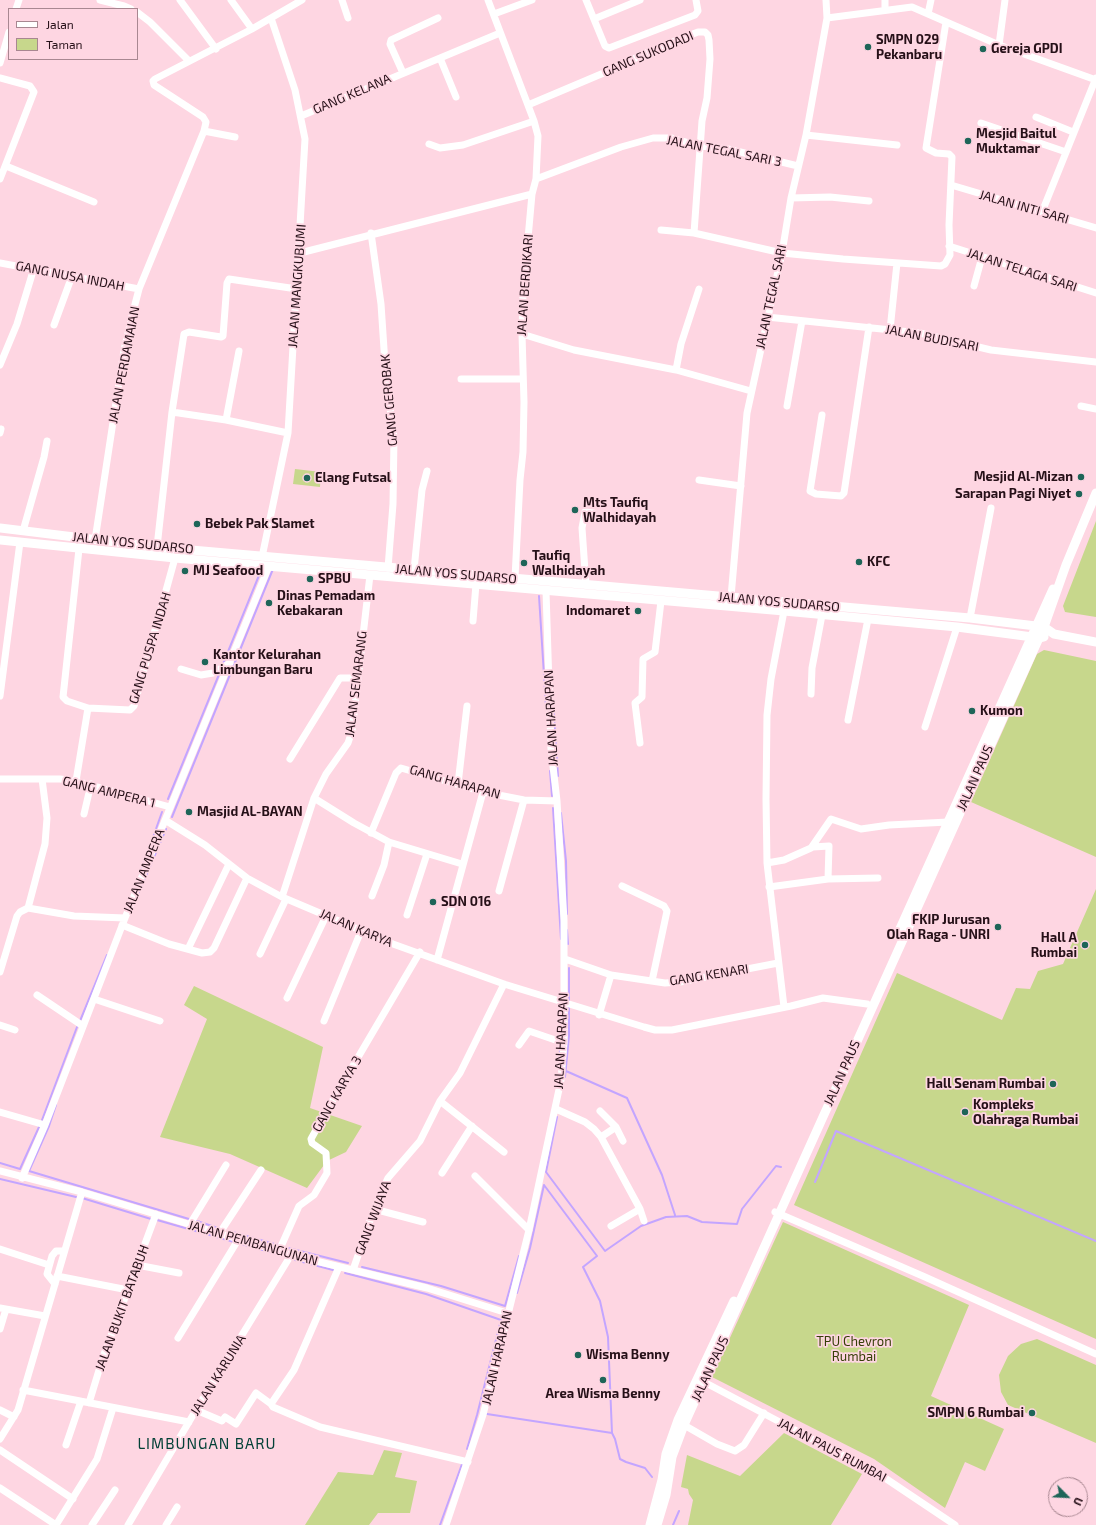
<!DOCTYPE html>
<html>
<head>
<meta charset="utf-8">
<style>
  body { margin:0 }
  #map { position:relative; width:1096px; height:1525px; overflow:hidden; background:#fed6e2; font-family:"Exo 2",sans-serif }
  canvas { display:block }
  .legend { position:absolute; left:8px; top:8px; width:130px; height:52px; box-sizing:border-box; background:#fed6e2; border:1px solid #a88791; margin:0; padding:5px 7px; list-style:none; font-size:12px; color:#261018 }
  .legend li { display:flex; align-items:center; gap:8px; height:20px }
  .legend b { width:20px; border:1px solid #a88791 }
  .north { position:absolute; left:1048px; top:1477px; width:40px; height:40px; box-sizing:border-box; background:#fed6e2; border:1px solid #a88791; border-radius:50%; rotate:114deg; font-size:11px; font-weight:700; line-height:16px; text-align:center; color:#261018 }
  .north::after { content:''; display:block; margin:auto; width:14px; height:18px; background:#1e6558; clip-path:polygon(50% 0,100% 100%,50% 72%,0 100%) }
</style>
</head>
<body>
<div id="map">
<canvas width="1096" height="1525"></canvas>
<ul class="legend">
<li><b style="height:5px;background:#fff"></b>Jalan</li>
<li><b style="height:11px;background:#c7d78c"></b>Taman</li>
</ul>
<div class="north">U</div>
</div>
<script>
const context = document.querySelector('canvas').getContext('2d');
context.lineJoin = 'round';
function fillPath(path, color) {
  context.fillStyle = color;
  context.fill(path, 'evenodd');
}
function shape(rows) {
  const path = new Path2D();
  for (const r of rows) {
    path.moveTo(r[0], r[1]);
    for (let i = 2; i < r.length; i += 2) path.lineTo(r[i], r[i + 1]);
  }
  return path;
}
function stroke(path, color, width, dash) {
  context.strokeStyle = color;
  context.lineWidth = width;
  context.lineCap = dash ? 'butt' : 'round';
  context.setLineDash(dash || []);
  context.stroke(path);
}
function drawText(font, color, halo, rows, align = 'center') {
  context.font = font + ' "Exo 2",sans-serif';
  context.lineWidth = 3.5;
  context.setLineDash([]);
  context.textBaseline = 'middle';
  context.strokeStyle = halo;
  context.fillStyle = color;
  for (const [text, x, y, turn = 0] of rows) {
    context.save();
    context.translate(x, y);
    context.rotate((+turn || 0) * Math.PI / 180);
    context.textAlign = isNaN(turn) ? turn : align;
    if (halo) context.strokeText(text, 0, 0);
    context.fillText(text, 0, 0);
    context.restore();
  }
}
const green = shape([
  [295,469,321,472,320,487,293,484],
  [1096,521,1096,617,1065,612,1063,606],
  [1044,650,1096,661,1096,857,971,802,1037,654],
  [1096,889,1096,1339,794,1205,897,973,1002,1020,1016,988,1030,989,1038,971,1063,964],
  [194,986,323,1047,310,1108,362,1126,346,1152,327,1161,307,1188,230,1154,160,1137,207,1019,184,1005],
  [783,1222,969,1305,931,1396,1004,1429,985,1471,965,1462,945,1508,874,1459,712,1377],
  [1037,1339,1096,1365,1096,1443,1008,1405,1001,1392,999,1375,1008,1356,1021,1344],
  [784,1433,862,1474,831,1525,688,1525,693,1500,689,1494,688,1489,681,1487,687,1455,740,1476],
  [384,1450,402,1453,395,1477,417,1481,410,1513,378,1513,369,1525,305,1525,338,1472,373,1475]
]);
const stream = shape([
  [539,596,546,707],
  [223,664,262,568],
  [553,701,558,776],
  [550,771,552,796],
  [168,799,220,672],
  [553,808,561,939],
  [561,813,566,861,567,914],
  [172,817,273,569],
  [141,871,162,812],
  [139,892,166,829],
  [567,930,568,944],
  [560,1012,561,1025],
  [80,1021,107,955],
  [559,1067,560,1049],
  [566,1071,627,1098,662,1175,675,1215],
  [565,1077,569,1036,569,968],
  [56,1105,49,1126,29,1171,189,1219],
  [557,1117,546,1172,605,1251,641,1226,666,1217,687,1216,702,1222,737,1224,742,1209,776,1166,781,1167],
  [42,1120,77,1027],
  [0,1163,20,1169,39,1127],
  [0,1179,76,1197],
  [815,1182,836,1131,1096,1241],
  [544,1185,597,1256,583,1267,600,1301,608,1337,612,1433,615,1439,620,1459,626,1462,645,1468,652,1477],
  [82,1198,151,1219],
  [157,1220,234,1242],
  [197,1221,218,1228],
  [229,1231,278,1245],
  [238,1243,277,1254],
  [284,1247,348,1263],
  [295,1260,333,1270],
  [362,1267,441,1286,505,1306,519,1256],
  [345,1273,426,1294,501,1320,477,1415,467,1449],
  [517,1293,530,1248,544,1185],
  [487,1414,612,1433],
  [440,1525,462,1464],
  [673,1525,679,1511]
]);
const minor = shape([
  [100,0,124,6,131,9],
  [180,0,216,49],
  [231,0,252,29],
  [342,0,348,18],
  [488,0,534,121,538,136,536,179,532,194,523,294,522,334,524,402,523,452,520,480,515,578],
  [586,0,605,46,609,48,695,15,698,11,696,0],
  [885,0,885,10],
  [16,9,19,0],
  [137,12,150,22,189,61],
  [494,14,532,0],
  [928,14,931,0],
  [827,18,912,7,999,45,1096,80],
  [594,19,640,0],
  [999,45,1005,0],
  [440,58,456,97],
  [0,63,9,32],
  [403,73,390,44,391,40,438,18],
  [0,78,30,86,34,92,0,179],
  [528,105,606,72,657,48,698,32,705,32,708,35,709,40,710,59,707,98,702,121,694,233],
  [301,116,500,33],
  [1036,117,1073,132],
  [981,123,1066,152],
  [204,131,235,137],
  [806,135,897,145],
  [429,144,440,148,463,145,534,121],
  [6,166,94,202],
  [536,179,621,147,653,138,672,138,700,146,728,149,798,166],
  [951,185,1096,228],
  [791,198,830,197,869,201],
  [1042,212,1096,78],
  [661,230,694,233,782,253,843,259,941,266,945,264,950,255,949,225,952,157,949,154,936,153,926,148,946,22],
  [371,233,381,304,386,379,394,437,393,504,388,568],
  [949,246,1096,293],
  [300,253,532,194],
  [0,263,139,289],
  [974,286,982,257],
  [767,317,920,333,991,350,1096,362],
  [54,325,72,276],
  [890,330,897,263],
  [522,334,574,350,676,370,751,391],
  [0,365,17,324,34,268],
  [676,370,681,344,699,289],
  [461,379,523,379],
  [787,406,802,321],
  [1081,406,1096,409],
  [172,412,226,420,288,433],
  [822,415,810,491,816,494,841,496,844,493,869,327],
  [226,420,239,351],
  [0,433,1,429],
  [699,480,741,486],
  [23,531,44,457,47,441],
  [95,540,124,350,133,312,139,289,204,131,206,122,203,117,154,85,153,81,155,79,252,29,302,0],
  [157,547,172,412,184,334,189,332,221,337,223,336,227,283,229,279,297,289],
  [79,549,63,697,67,701,88,708,130,710,134,706,175,558],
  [262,557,288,433,305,139,295,90,271,18],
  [414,570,422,490,427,471],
  [586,585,582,528,585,512,593,513],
  [731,597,747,413,782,253,791,198,806,135,827,18,826,0],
  [970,618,991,508],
  [473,621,476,584],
  [181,669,201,675,213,673,230,663],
  [811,694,812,668,822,615],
  [0,696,20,542],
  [848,720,868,619],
  [925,727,957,627],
  [640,743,635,703,642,697,643,659,655,652,661,601],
  [290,759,340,678,358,678],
  [0,779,60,779,76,781,170,807],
  [42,779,47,818,45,844,28,908,74,916,125,918],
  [76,781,88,708],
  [458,784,467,706],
  [314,798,354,823,389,842,462,864],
  [84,814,91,784],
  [165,820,205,845,247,878,282,897,393,944,504,984,644,1027,655,1030,672,1030,791,1006,823,998,867,1004],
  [371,833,396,773,401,768,483,792,524,800,557,801],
  [767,863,784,860,811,848,831,819,861,829,889,825,948,822],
  [828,879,878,878],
  [622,886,664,906,667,911,652,981],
  [769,887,828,879,829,846,813,847],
  [499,891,524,800],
  [372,896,384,865,389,842],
  [282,897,314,798,326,774,348,743,352,731,370,575],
  [407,915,427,854],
  [122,925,169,944,202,953,210,952,214,948,247,878],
  [188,949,229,864],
  [260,954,286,899],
  [565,959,611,975,665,983,680,982,778,963],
  [437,960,483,792],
  [0,972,17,916,20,912,28,908],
  [37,995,83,1026],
  [287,998,326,916],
  [94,999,160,1021],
  [784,1007,767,863,766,799,767,715,771,679,784,611],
  [599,1015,611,975],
  [324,1021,361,931],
  [0,1025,15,1030],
  [519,1045,529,1031,564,1043],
  [440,1101,504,1152],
  [556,1109,585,1122,594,1129,601,1137,640,1209,644,1221],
  [600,1111,616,1127,623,1141],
  [0,1112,45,1125],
  [601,1137,616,1127],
  [0,1171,82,1192,291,1255,427,1288,507,1313],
  [442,1173,472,1126],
  [475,1176,529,1230],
  [22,1178,45,1125,125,918,269,566],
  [374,1209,423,1222],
  [775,1212,925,1277,1096,1354],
  [190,1224,226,1165],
  [611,1226,640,1209],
  [219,1234,261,1170],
  [0,1249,49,1265],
  [279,1251,299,1206,314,1195,327,1173,326,1153,312,1143,311,1139,327,1110,420,952],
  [137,1265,179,1273],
  [339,1267,294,1370,271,1404,273,1407,320,1427,468,1462],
  [353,1270,374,1209,388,1178,420,1141,440,1101,460,1073,504,984],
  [57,1276,128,1290],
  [55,1284,47,1274,52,1256,56,1251,64,1251],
  [0,1308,45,1316],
  [0,1329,6,1309],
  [178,1338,238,1240],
  [704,1382,882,1476,955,1525],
  [23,1390,189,1422],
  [89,1403,103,1357,156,1214],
  [0,1410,14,1417],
  [196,1410,222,1421,225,1417,236,1424,256,1393,271,1404],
  [684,1425,717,1444,735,1451,744,1445,764,1413],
  [0,1439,18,1410,82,1192],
  [66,1445,81,1401],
  [0,1450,73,1499],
  [0,1488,56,1525],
  [56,1525,97,1459,113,1408],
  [92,1525,115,1490],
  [128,1525,196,1410,291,1255],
  [166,1525,177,1507],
  [446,1525,483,1415,529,1230,561,1080,564,1043,564,920,557,801,551,749,546,591]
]);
const major = shape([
  [0,528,157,547,970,618,1044,627,1054,634,1096,642],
  [0,540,175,558,784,611,957,627,1040,638,1044,637],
  [898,933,1053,589],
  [650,1525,662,1480,666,1454,678,1420,734,1301],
  [657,1525,666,1495,672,1457,684,1425,1044,627,1066,565,1096,493]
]);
const markers = [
  [868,47,4,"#1e6558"],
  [983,49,4,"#1e6558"],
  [968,141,4,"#1e6558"],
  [1081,477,4,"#1e6558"],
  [307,478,4,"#1e6558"],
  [1079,494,4,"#1e6558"],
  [575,510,4,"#1e6558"],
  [197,524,4,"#1e6558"],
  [859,562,4,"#1e6558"],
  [524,563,4,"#1e6558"],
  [185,571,4,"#1e6558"],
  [310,579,4,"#1e6558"],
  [269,603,4,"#1e6558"],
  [638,611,4,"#1e6558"],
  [205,662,4,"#1e6558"],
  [972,711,4,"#1e6558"],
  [189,812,4,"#1e6558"],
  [433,902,4,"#1e6558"],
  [998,927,4,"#1e6558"],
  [1085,945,4,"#1e6558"],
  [1053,1084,4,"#1e6558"],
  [965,1112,4,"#1e6558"],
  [578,1355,4,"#1e6558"],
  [603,1380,4,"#1e6558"],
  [1032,1413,4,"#1e6558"]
];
const poiNames = [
  ["SMPN 029",876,40],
  ["Pekanbaru",876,55],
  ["Gereja GPDI",991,49],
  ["Mesjid Baitul",976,134],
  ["Muktamar",976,149],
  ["Mesjid Al-Mizan",1073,477,"right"],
  ["Elang Futsal",315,478],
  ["Sarapan Pagi Niyet",1071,494,"right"],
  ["Mts Taufiq",583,503],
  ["Walhidayah",583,518],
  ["Bebek Pak Slamet",205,524],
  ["Taufiq",532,556],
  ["Walhidayah",532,571],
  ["KFC",867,562],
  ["MJ Seafood",193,571],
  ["SPBU",318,579],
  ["Dinas Pemadam",277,596],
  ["Kebakaran",277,611],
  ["Indomaret",630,611,"right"],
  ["Kantor Kelurahan",213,655],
  ["Limbungan Baru",213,670],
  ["Kumon",980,711],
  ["Masjid AL-BAYAN",197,812],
  ["SDN 016",441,902],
  ["FKIP Jurusan",990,920,"right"],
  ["Olah Raga - UNRI",990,935,"right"],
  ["Hall A",1077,938,"right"],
  ["Rumbai",1077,953,"right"],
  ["Hall Senam Rumbai",1045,1084,"right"],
  ["Kompleks",973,1105],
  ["Olahraga Rumbai",973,1120],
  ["Wisma Benny",586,1355],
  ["Area Wisma Benny",603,1394,"center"],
  ["SMPN 6 Rumbai",1024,1413,"right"]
];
const streetNames = [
  ["GANG SUKODADI",648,54,-23],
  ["GANG KELANA",352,94,-23],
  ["JALAN TEGAL SARI 3",724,151,11],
  ["JALAN INTI SARI",1024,207,16],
  ["JALAN TELAGA SARI",1022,270,18],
  ["GANG NUSA INDAH",70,276,11],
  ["JALAN BERDIKARI",525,285,-86],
  ["JALAN MANGKUBUMI",297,286,-86],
  ["JALAN TEGAL SARI",771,297,-78],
  ["JALAN BUDISARI",932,338,11],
  ["JALAN PERDAMAIAN",124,365,-79],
  ["GANG GEROBAK",389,400,-95],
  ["JALAN YOS SUDARSO",133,543,6],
  ["JALAN YOS SUDARSO",456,574,5],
  ["JALAN YOS SUDARSO",779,602,5],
  ["GANG PUSPA INDAH",150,648,-73],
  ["JALAN SEMARANG",356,684,-83],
  ["JALAN HARAPAN",551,718,-93],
  ["JALAN PAUS",975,778,-66],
  ["GANG HARAPAN",455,782,16],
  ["GANG AMPERA 1",109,792,14],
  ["JALAN AMPERA",144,871,-68],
  ["JALAN KARYA",356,928,23],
  ["GANG KENARI",709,975,-9],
  ["JALAN HARAPAN",561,1041,-87],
  ["JALAN PAUS",842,1073,-66],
  ["GANG KARYA 3",337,1094,-60],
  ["GANG WIJAYA",373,1218,-69],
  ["JALAN PEMBANGUNAN",253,1243,16],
  ["JALAN BUKIT BATABUH",122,1308,-70],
  ["JALAN HARAPAN",497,1358,-77],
  ["JALAN PAUS",710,1369,-65],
  ["JALAN KARUNIA",218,1375,-58],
  ["JALAN PAUS RUMBAI",832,1450,28]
];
const parkNames = [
  ["TPU Chevron",854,1342],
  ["Rumbai",854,1357]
];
const quarterNames = [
  ["LIMBUNGAN BARU",207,1444]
];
fillPath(green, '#c7d78c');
stroke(stream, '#c3a5ff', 2);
stroke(minor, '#fff', 7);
stroke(major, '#fff', 9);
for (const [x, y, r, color] of markers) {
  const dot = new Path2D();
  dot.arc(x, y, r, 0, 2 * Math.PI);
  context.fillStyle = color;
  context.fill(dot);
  stroke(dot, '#fed6e2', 1.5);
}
drawText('bold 13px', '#261018', '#fed6e2', poiNames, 'left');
drawText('13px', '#261018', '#fed6e2', streetNames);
drawText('13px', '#363f07', '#fed6e2', parkNames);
context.letterSpacing = '1px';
drawText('15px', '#034137', '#fed6e2', quarterNames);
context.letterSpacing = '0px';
</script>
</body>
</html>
